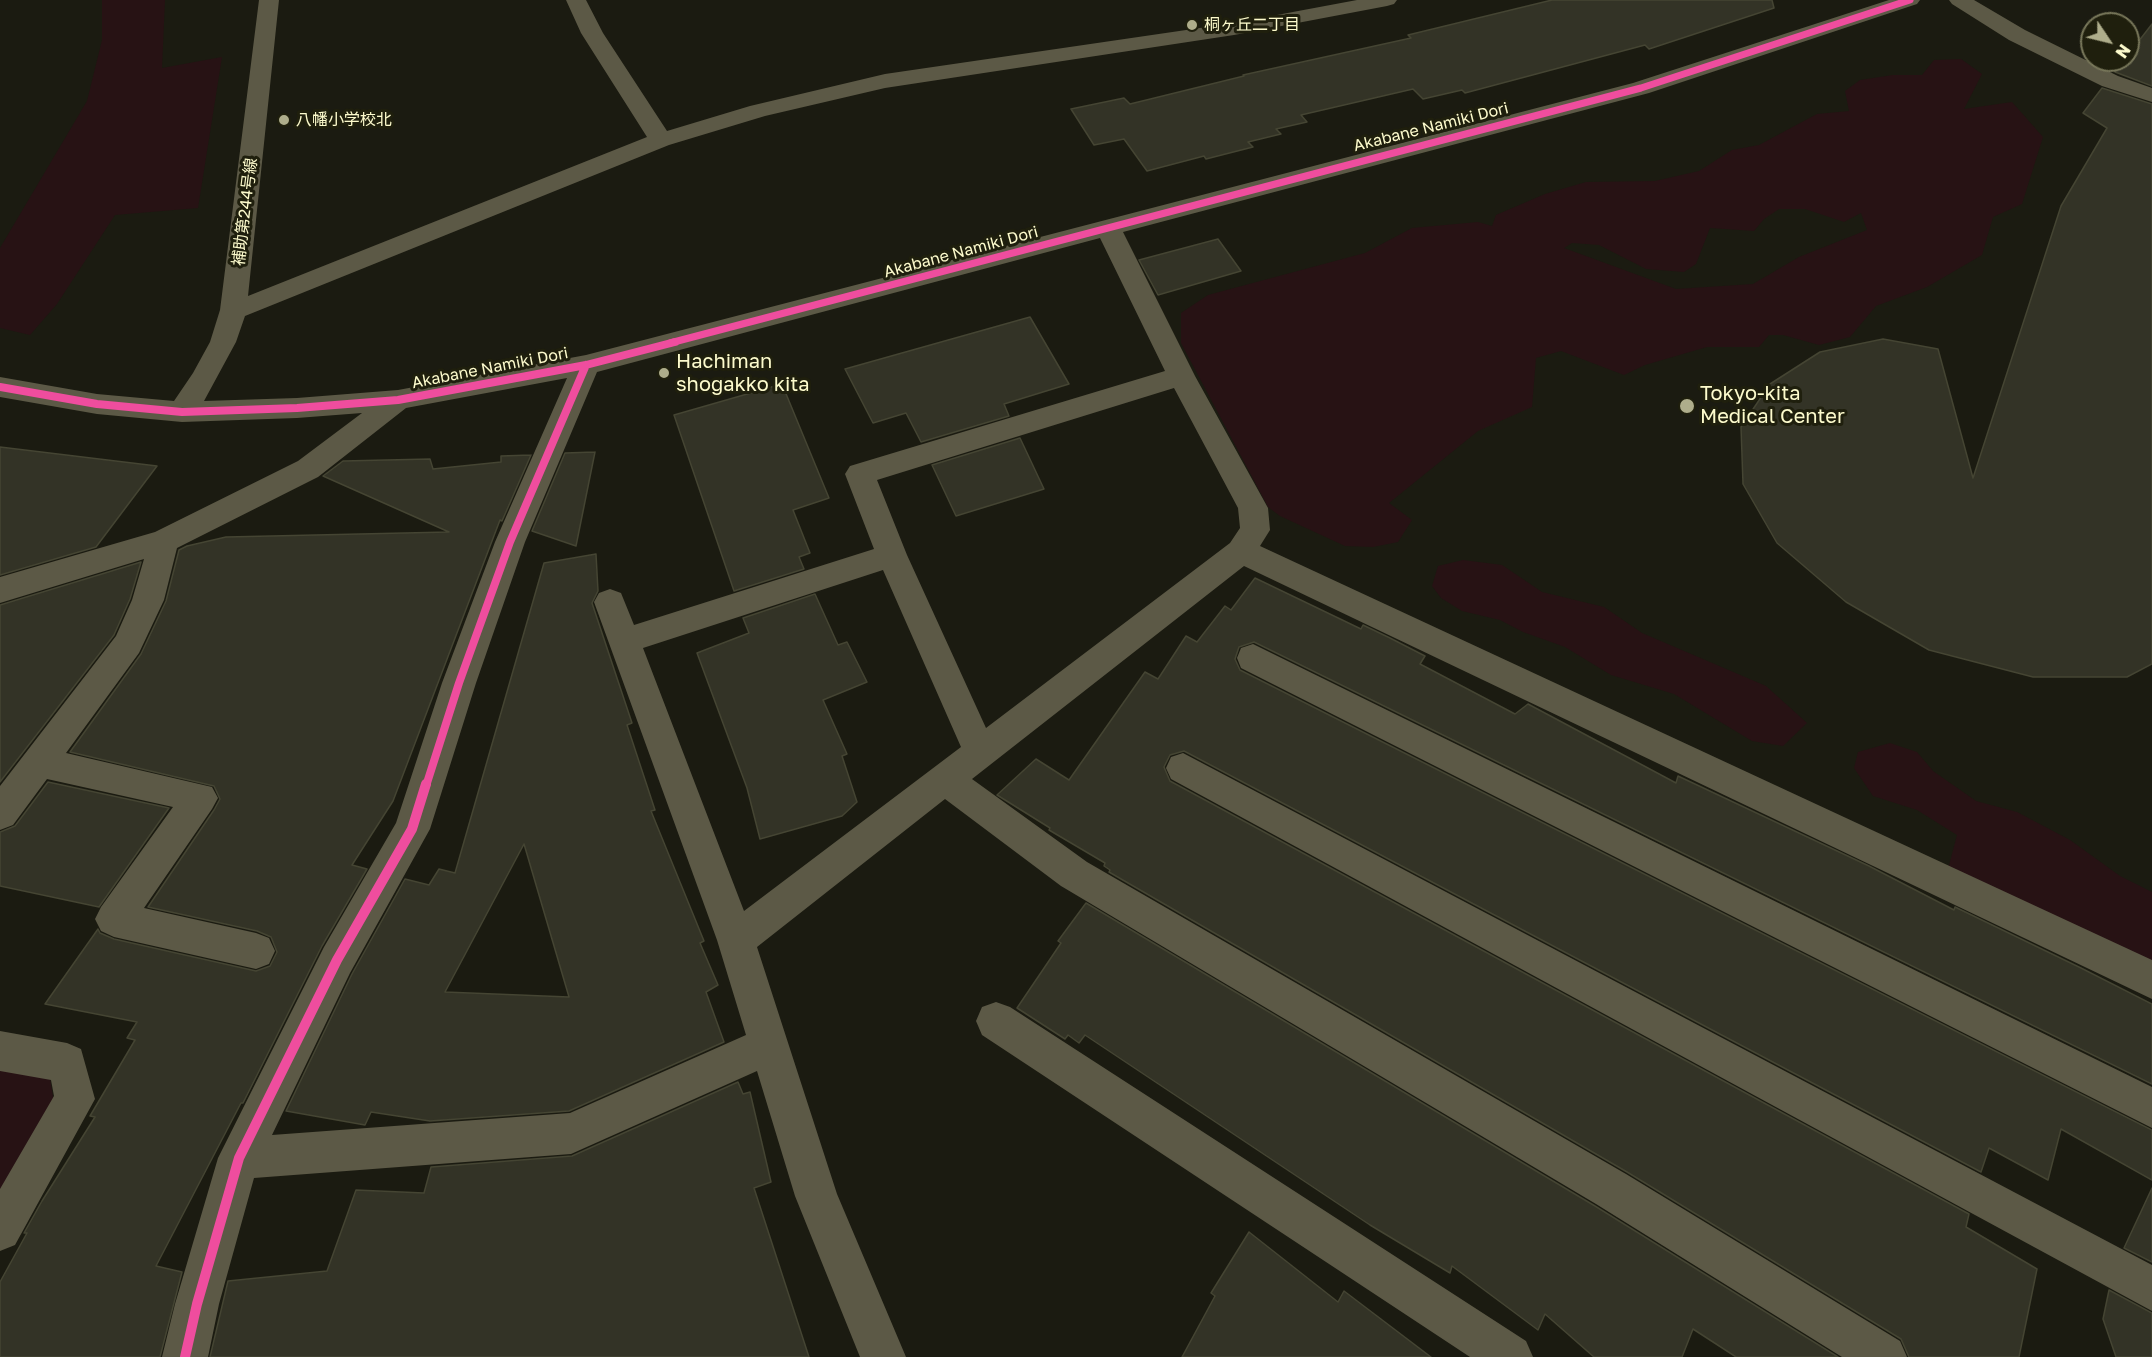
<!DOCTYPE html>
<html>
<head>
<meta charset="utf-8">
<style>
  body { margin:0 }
  #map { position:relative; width:2152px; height:1357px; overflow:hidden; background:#1b1b11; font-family:"Golos Text",sans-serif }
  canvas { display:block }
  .north { position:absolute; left:2080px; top:12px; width:60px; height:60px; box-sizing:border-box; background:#1f1f0d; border:2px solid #78775a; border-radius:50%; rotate:125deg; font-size:16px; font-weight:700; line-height:24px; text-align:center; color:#fdfbcd }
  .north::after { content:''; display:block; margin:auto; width:21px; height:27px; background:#aead8b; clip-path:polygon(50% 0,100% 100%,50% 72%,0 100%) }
</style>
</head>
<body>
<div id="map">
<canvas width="2152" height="1357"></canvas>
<div class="north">N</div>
</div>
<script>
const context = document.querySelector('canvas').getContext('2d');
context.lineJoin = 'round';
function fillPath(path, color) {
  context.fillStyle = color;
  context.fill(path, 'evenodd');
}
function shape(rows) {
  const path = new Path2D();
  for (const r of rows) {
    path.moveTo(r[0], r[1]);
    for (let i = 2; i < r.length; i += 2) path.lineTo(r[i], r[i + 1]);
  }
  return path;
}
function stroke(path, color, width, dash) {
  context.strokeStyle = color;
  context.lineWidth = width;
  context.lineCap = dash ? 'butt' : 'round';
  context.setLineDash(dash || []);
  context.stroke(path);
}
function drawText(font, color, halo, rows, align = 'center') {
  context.font = font + ' "Golos Text","Noto Sans JP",sans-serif';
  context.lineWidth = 6;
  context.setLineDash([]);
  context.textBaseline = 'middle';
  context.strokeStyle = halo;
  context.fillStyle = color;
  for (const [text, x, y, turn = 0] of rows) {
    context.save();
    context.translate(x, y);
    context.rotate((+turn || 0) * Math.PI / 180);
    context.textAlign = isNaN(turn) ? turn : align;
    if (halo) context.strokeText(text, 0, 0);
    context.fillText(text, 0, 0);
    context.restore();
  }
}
const green = shape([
  [102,0,165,0,162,68,222,57,198,208,115,215,57,304,30,335,0,328,0,248,87,101,102,40],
  [1961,59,1982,74,1964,109,2012,102,2043,137,2022,204,1993,217,1982,255,1927,287,1876,306,1850,337,1819,345,1783,335,1769,335,1759,347,1707,347,1645,365,1624,375,1561,351,1536,358,1532,407,1478,431,1389,503,1412,520,1398,542,1373,547,1345,546,1280,516,1268,507,1181,343,1181,313,1208,295,1365,253,1412,228,1478,222,1492,226,1496,215,1545,194,1586,182,1655,181,1699,171,1732,150,1759,145,1817,114,1849,111,1845,91,1860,80,1893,75,1922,75,1934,60],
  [1779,209,1805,209,1844,222,1861,213,1867,230,1799,257,1753,284,1676,289,1564,248,1572,243,1599,245,1646,269,1684,272,1696,264,1710,228,1754,231,1764,219],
  [1463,560,1502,565,1542,592,1604,607,1642,633,1766,686,1807,723,1783,746,1752,741,1674,694,1611,675,1565,647,1523,632,1500,620,1462,611,1441,598,1432,586,1438,566],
  [1890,743,1917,752,1933,771,1976,801,2017,812,2070,840,2120,876,2152,892,2152,966,1948,869,1957,835,1917,810,1873,796,1854,768,1858,752],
  [0,1069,50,1078,55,1109,0,1202]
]);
const building = shape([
  [1552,0,1772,0,1774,8,1649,49,1645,45,1465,93,1462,90,1423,99,1413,89,1301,115,1307,122,1276,129,1281,134,1248,142,1253,147,1206,159,1204,156,1147,171,1124,139,1094,145,1071,109,1124,98,1130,104,1244,76,1243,75,1411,38,1408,35,1552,0],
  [2152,24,2152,86,2115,72,2124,60,2128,60,2128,55,2152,24],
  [2102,88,2152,104,2152,664,2127,677,2033,677,1929,650,1846,602,1777,543,1743,484,1741,427,1770,384,1820,352,1883,339,1938,349,1973,478,2061,206,2107,128,2083,113,2102,88],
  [1218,239,1241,271,1158,295,1139,260,1218,239],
  [1030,317,1069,384,1004,404,1009,416,921,442,906,413,873,423,845,369,1030,317],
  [782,384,829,498,793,510,810,553,799,557,804,569,734,591,674,415,782,384],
  [1020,438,1044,489,956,516,932,465,1020,438],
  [0,447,157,466,96,547,0,575,0,447],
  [595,452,576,546,532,531,565,453,595,452],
  [531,455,502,521,500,520,393,801,352,865,367,869,322,946,243,1103,241,1103,156,1266,182,1272,160,1357,0,1357,0,1282,27,1233,24,1233,42,1201,95,1117,90,1116,135,1040,127,1038,137,1022,45,1004,98,929,100,933,114,939,256,971,270,966,277,952,271,937,257,931,148,907,214,810,220,799,214,786,70,752,141,654,166,601,179,550,187,546,226,537,449,532,323,476,343,461,430,459,433,469,501,462,501,456,531,455],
  [596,554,598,591,592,603,632,723,627,725,655,810,651,811,704,941,700,943,718,985,706,992,724,1042,569,1111,430,1121,371,1112,365,1125,286,1111,352,974,405,879,429,885,439,869,455,873,544,563,596,554],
  [524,844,569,997,445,992,524,844],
  [141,562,130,599,114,635,0,782,0,605,141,562],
  [1255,578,1361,629,1363,625,1390,638,1425,656,1420,664,1515,714,1528,704,1676,783,1678,776,1869,866,1954,910,1955,907,2081,968,2152,1004,2152,1084,1254,642,1239,647,1235,659,1240,670,2152,1130,2152,1180,2061,1129,2048,1180,1989,1148,1981,1172,1184,751,1170,755,1164,767,1170,781,1969,1214,1966,1227,2037,1269,2019,1357,1909,1357,1901,1339,1627,1172,1109,872,1110,870,1104,866,1105,863,1049,830,1050,828,997,795,1036,759,1069,780,1145,672,1158,679,1186,636,1197,642,1225,606,1231,610,1255,578],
  [815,594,838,645,847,642,867,682,823,700,847,754,842,756,857,802,842,816,760,839,747,788,697,653,749,633,743,618,815,594],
  [48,782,169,808,99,907,0,886,0,832,15,826,48,782],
  [1086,903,1595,1206,1838,1357,1736,1357,1693,1329,1682,1357,1594,1357,1545,1314,1538,1330,1452,1266,1450,1273,1370,1225,1085,1035,1079,1043,1068,1035,1065,1039,1017,1008,1061,943,1058,941,1086,903],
  [738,1082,743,1094,750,1092,771,1182,754,1188,809,1357,210,1357,228,1281,327,1271,356,1190,424,1193,431,1167,572,1156,738,1082],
  [2152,1188,2152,1262,2124,1248,2152,1188],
  [1249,1232,1338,1302,1344,1291,1431,1357,1182,1357,1215,1296,1211,1293,1249,1232],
  [2109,1290,2152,1313,2152,1357,2116,1357,2103,1319,2109,1290]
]);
const minor = shape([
  [259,0,279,0,248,296,647,137,581,33,566,0,586,0,603,33,667,131,750,106,885,74,1234,23,1357,0,1397,0,1394,4,1387,6,1234,35,885,88,765,116,669,145,245,316,236,342,204,401,297,398,398,390,586,355,1633,83,1889,0,1920,0,1917,4,1649,93,1123,232,1195,376,1268,508,1270,530,1260,546,2152,960,2152,999,1244,566,972,779,1087,862,1626,1174,1900,1341,1907,1357,1842,1357,1596,1204,1061,886,945,799,757,947,837,1194,906,1357,860,1357,795,1196,757,1071,571,1154,254,1178,219,1304,208,1357,162,1357,175,1304,218,1158,324,947,396,823,442,683,495,542,567,378,406,408,318,477,177,548,164,600,139,653,66,753,212,787,218,798,212,809,144,908,256,933,269,938,275,951,269,964,256,969,114,937,101,931,95,919,101,907,173,807,47,779,13,825,0,830,0,786,116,636,132,600,144,559,0,603,0,577,155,532,298,461,362,413,297,418,182,422,97,414,0,397,0,377,97,394,174,401,193,373,210,342,220,310,259,0],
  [1100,238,1165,371,850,466,845,474,874,549,634,625,621,593,610,589,599,593,594,602,717,940,746,1035,570,1113,272,1135,350,973,430,829,476,683,525,542,597,372,1100,238],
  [1174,388,1238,508,1240,528,1230,543,986,728,907,555,877,480,1174,388],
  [883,570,961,747,744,911,643,648,883,570],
  [1949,0,1974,0,2025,30,2118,76,2152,88,2152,102,2102,86,2009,40,1952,4,1949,0],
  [1253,644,2152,1087,2152,1128,1241,668,1237,658,1241,648,1253,644],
  [1183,753,2152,1265,2152,1311,1171,779,1166,768,1171,757,1183,753],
  [996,1002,1010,1007,1526,1341,1533,1357,1470,1357,982,1035,976,1021,982,1007,996,1002],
  [0,1031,67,1043,81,1049,95,1099,15,1245,0,1251,0,1189,54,1096,51,1080,0,1071,0,1031]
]);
const cyclewayFar2 = shape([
  [670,343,1641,88,1910,0]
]);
const cyclewayFar1 = shape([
  [0,387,97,404,182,412,297,408,398,400,586,365,675,342],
  [426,786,459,683,510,542,586,365]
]);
const cycleway = shape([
  [185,1357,197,1304,239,1158,337,960,412,829,426,784]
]);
const markers = [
  [1192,25,6,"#aead8b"],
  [284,120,6,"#aead8b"],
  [664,373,6,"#aead8b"],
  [1687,406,8,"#aead8b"]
];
const farPoinames = [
  ["桐ヶ丘二丁目",1204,25],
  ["八幡小学校北",296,120]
];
const farStreetnames = [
  ["Akabane Namiki Dori",1431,127,-14],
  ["補助第244号線",245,212,-83],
  ["Akabane Namiki Dori",961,252,-15],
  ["Akabane Namiki Dori",490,368,-11]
];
const poiNames = [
  ["Hachiman",676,362],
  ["shogakko kita",676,385],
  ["Tokyo-kita",1700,394],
  ["Medical Center",1700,417]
];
fillPath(green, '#271214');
fillPath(building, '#333326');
stroke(building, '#454533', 1.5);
fillPath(minor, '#5c5946');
stroke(cyclewayFar2, '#ef4d9e', 7);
stroke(cyclewayFar1, '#ef4d9e', 8);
stroke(cycleway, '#ef4d9e', 10);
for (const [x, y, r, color] of markers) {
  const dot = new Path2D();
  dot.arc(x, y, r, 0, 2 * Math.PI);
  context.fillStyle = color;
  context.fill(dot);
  stroke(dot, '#1f1f0d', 2);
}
drawText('16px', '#fdfbcd', '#1f1f0d', farPoinames, 'left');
drawText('16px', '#fdfbcd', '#1f1f0d', farStreetnames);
drawText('20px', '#fdfbcd', '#1f1f0d', poiNames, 'left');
</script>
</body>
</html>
